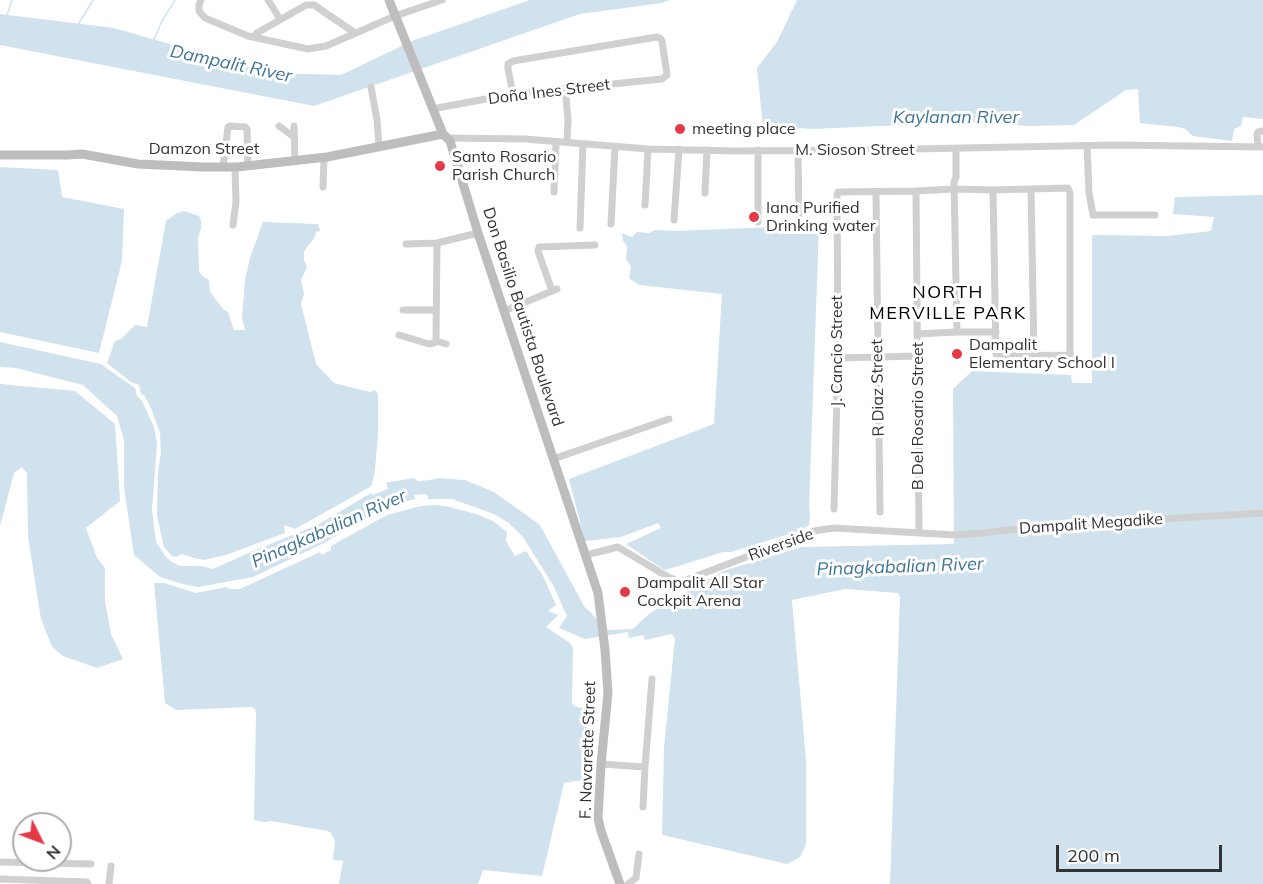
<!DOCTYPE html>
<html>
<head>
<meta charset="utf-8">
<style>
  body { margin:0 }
  #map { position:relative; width:1263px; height:884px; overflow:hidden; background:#fff; font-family:Mulish,sans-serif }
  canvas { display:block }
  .north { position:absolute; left:12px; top:812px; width:60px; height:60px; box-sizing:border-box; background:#fff; border:2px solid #adadad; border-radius:50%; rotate:132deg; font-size:16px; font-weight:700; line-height:24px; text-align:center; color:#333 }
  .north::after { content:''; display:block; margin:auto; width:21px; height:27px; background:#e63946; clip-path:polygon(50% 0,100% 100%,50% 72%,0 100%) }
  .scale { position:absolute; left:1056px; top:845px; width:166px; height:27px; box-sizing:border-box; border:3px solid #333; border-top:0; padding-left:8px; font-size:18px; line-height:21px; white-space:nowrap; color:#333; -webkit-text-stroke:4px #fff; paint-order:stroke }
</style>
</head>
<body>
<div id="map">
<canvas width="1263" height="884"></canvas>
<div class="north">N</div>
<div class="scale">200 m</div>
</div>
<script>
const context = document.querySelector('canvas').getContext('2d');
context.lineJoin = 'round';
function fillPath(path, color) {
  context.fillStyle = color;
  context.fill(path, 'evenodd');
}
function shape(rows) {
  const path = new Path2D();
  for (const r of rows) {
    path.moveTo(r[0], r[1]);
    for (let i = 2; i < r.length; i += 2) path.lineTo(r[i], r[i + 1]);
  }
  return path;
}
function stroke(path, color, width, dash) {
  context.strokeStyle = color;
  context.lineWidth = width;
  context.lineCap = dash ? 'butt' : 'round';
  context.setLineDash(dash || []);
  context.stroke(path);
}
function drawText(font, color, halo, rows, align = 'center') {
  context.font = font + ' Mulish,sans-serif';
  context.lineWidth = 6;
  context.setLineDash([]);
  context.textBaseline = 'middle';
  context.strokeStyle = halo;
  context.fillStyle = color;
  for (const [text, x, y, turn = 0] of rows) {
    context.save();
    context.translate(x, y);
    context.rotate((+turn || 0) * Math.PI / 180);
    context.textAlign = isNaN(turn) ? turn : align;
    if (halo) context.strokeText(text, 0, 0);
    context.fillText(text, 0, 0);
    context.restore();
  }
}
const water = shape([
  [530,0,670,0,662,3,580,14,314,106,0,45,0,14,114,28,271,73,341,75,412,41],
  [797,0,1263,0,1263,119,1243,117,1241,126,1234,129,1232,141,1193,136,1189,133,1186,129,1178,127,1140,123,1138,89,1126,90,1074,125,1029,126,970,122,813,129,763,126,757,68,777,42],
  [0,167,58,170,62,197,124,209,122,261,99,353,0,332],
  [1263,195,1263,884,890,884,900,597,898,593,845,589,792,600,806,760,806,844,800,857,787,864,662,835,664,748,675,638,671,634,645,640,643,635,629,638,628,632,585,639,559,628,567,616,553,585,523,537,509,523,494,514,452,499,428,499,427,494,414,495,415,499,406,501,400,505,376,512,324,543,253,577,198,587,182,584,160,577,134,555,124,487,124,440,117,416,83,385,16,368,0,367,0,342,101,364,135,388,137,396,142,401,154,427,157,444,152,509,156,542,166,557,172,562,180,566,202,566,213,569,253,551,317,525,371,493,373,495,388,489,386,483,413,478,418,481,430,480,438,478,465,480,494,492,540,525,584,606,608,630,633,629,650,613,723,571,802,547,954,544,953,389,972,371,1071,375,1072,383,1092,383,1092,235,1167,236,1211,231,1214,217,1173,214,1175,197],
  [184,211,199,216,201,220,201,229,198,237,199,272,205,278,209,280,210,292,223,309,228,312,234,330,245,330,242,318,245,280,250,258,263,222,318,224,320,231,316,232,315,237,307,247,304,252,304,260,307,267,301,280,304,294,301,304,316,364,334,383,370,392,374,390,377,392,378,395,378,435,375,470,372,484,370,487,295,529,284,525,285,533,226,555,204,560,194,558,181,554,176,557,172,556,164,547,157,516,158,472,161,452,160,433,151,408,144,395,141,394,139,385,131,382,107,363,115,341,121,339,135,325,147,327,166,221,177,213],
  [819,225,809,507,810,514,809,525,802,530,731,552,723,552,672,568,664,570,626,544,661,528,658,523,621,537,585,541,569,479,714,424,722,294,639,285,629,278,631,266,626,259,627,248,626,244,623,241,622,233,632,237,637,232,649,233,655,230,677,231],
  [0,384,75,391,115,424,120,501,86,528,97,558,105,568,105,601,111,634,123,659,97,668,63,656,52,647,41,619,28,537,27,473,22,467,14,473,0,526],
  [436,505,450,507,476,514,493,521,507,532,506,541,515,556,526,551,543,576,556,605,548,611,558,615,546,627,570,643,573,648,572,702,574,706,592,711,582,780,564,783,542,876,483,870,478,884,339,884,343,861,333,860,335,841,331,833,328,831,271,821,265,822,254,820,256,713,255,709,251,707,176,710,165,703,154,583,164,583,196,593,227,587,229,589,240,589,320,552,322,555,331,550,331,546,387,515,421,506]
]);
const stream = shape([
  [7,15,12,0],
  [78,25,93,0],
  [153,42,162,21,175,0]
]);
const street = shape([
  [201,0,199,5,199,11,205,18,248,36,308,49,326,46,395,16,442,0],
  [268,0,280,19],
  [253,37,257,33,306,5,314,5,355,33],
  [371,87,377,120,379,147],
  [565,88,568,119,567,142],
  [432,109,513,94,662,79,667,75,662,41,660,38,657,37,513,61,508,64,508,69,513,94],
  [279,126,294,137],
  [294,126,295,160],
  [447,138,525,139,648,149,735,151,864,150,1114,145,1263,147],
  [1087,146,1089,193,1093,215,1155,215],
  [1258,147,1257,134,1258,132,1263,131],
  [956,148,956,177,954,182,957,332],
  [798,150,799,217],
  [223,167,228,127,230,126,245,127,247,129,248,165],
  [323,187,324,157],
  [1031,189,1034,356],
  [993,190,996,354,999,356,1071,355],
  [916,191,919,533],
  [554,192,556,142],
  [876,192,880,512],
  [705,193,707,150],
  [645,205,648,149],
  [674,220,679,149],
  [758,222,758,150],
  [611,224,615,147],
  [233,225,236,202,235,167],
  [580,228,583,144],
  [406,244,437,243,478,233],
  [552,291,538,251,539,247,595,245],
  [403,310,436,310],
  [504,311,557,289],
  [917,334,957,332,996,332],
  [399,335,429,344,434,343,436,341,437,243],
  [436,341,446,344],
  [838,358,918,356],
  [553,459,669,419],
  [834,509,838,358,837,195,838,192,916,191,954,189,993,190,1068,188,1070,193,1070,365],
  [586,555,618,547,668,577,681,582,814,531,834,528,955,535,982,533,1044,526,1263,513],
  [601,764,645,767],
  [643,807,645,767,652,679],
  [0,862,91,864],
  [0,879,87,882,88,884],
  [109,884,111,866],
  [628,884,636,878,639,854]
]);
const secondary = shape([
  [389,0,443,134,450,141,478,233,598,593,605,650,608,693,601,764,598,818,601,831,620,884],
  [0,155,67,155,82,154,138,164,203,167,237,167,327,157,443,134]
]);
const markers = [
  [680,129,6,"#e63946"],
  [440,166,6,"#e63946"],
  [754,217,6,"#e63946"],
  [957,354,6,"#e63946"],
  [625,592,6,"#e63946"]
];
const streetNames = [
  ["Doña Ines Street",549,92,-7],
  ["Damzon Street",204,149],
  ["M. Sioson Street",855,150],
  ["Don Basilio Bautista Boulevard",523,317,72],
  ["J. Cancio Street",837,351,-90],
  ["R Diaz Street",878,388,-91],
  ["B Del Rosario Street",918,416,-90],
  ["Dampalit Megadike",1091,524,-4],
  ["Riverside",781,545,-20],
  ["F. Navarette Street",588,750,-88]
];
const poiNames = [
  ["meeting place",692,129],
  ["Santo Rosario",452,157],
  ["Parish Church",452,175],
  ["Iana Purified",766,208],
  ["Drinking water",766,226],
  ["Dampalit",969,345],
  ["Elementary School I",969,363],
  ["Dampalit All Star",637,583],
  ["Cockpit Arena",637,601]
];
const waterNames = [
  ["Dampalit River",231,64,12],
  ["Kaylanan River",956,118],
  ["Pinagkabalian River",329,529,-24],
  ["Pinagkabalian River",900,567,-2]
];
const neighbourhoodNames = [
  ["NORTH",948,293],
  ["MERVILLE PARK",948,314]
];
fillPath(water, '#cfe2ee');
stroke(stream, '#cfe2ee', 1.5);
stroke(street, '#d0d0d0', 7);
stroke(secondary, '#bdbdbd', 9);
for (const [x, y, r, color] of markers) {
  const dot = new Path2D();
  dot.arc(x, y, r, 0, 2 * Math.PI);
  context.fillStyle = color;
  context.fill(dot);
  stroke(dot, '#fff', 2);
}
drawText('16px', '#333', '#fff', streetNames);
drawText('16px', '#333', '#fff', poiNames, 'left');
drawText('italic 18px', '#3f7597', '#fff', waterNames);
context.letterSpacing = '1.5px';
drawText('18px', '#000', '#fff', neighbourhoodNames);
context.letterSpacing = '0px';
</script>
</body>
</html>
